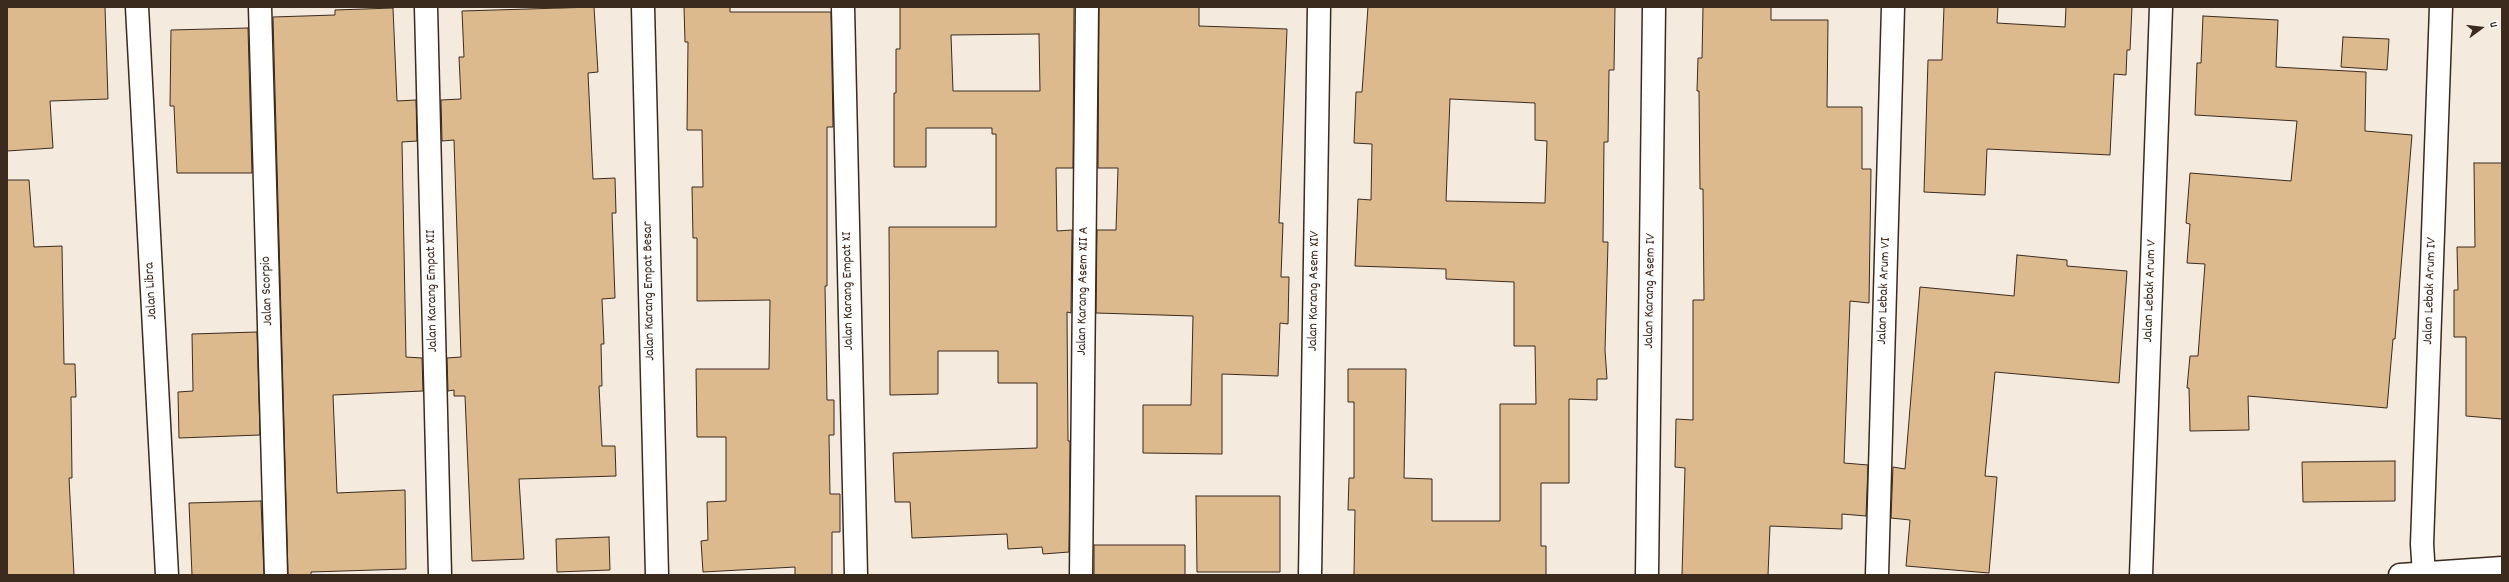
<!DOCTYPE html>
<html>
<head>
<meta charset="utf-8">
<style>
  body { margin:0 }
  #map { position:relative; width:2509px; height:582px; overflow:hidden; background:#f4eadd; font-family:Dekko,sans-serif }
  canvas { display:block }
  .frame { position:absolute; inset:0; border:8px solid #3b2a1e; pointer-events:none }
  .north { position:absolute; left:2461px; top:8px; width:40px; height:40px; -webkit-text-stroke:3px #fff; paint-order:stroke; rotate:75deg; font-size:11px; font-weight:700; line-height:16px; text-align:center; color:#3b2a1e }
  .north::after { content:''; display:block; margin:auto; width:14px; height:18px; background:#3b2a1e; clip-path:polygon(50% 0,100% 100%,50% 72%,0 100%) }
</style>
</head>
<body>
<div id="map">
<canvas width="2509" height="582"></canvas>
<div class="frame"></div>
<div class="north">U</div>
</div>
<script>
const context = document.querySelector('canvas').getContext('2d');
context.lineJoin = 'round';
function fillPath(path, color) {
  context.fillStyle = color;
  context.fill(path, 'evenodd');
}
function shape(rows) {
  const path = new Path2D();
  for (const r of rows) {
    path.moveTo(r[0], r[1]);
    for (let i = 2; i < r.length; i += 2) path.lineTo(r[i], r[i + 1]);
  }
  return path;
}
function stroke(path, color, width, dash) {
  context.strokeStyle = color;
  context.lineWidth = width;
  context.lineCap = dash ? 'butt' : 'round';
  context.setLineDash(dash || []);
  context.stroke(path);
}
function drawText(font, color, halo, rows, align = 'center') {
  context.font = font + ' Dekko,sans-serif';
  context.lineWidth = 3;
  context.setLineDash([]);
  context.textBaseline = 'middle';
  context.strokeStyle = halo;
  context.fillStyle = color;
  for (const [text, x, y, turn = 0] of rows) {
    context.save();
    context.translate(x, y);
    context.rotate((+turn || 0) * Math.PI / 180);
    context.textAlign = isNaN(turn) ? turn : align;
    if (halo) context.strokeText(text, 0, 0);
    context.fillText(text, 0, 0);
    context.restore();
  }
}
const building = shape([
  [7,7,105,7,108,99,50,101,53,148,7,151,7,7],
  [594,7,598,72,588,73,593,179,615,178,616,213,612,213,615,298,602,299,604,344,601,344,602,386,599,386,602,446,615,446,616,476,519,479,524,559,472,561,465,396,454,396,454,390,448,391,447,358,461,357,454,140,442,141,441,100,461,99,459,57,464,57,462,11,594,7],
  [684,7,730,7,730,12,831,12,833,127,827,127,827,286,825,286,827,400,834,400,834,435,829,435,830,494,840,494,840,532,832,532,832,575,795,575,795,567,703,572,701,541,708,540,707,502,726,501,726,437,697,437,696,369,769,369,770,300,697,301,697,238,693,238,692,187,703,187,702,130,687,130,688,42,685,42,684,7],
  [900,7,1074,7,1073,168,1056,168,1057,231,1072,230,1071,313,1067,312,1068,441,1070,441,1069,552,1043,554,1042,547,1008,549,1007,534,912,538,910,502,895,502,893,453,1037,448,1037,383,998,383,998,351,938,351,938,394,890,395,889,227,996,227,996,134,992,134,992,128,926,128,926,167,894,167,894,93,896,93,896,49,900,49,900,7],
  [1039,34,1040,91,953,91,951,35,1039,34],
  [1099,7,1199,7,1199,26,1287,29,1279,223,1283,223,1281,277,1289,277,1288,324,1280,323,1278,376,1222,374,1222,454,1143,453,1143,405,1191,405,1193,316,1096,313,1097,230,1116,230,1118,168,1098,168,1099,7],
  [1368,7,1615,7,1614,70,1609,70,1608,142,1604,142,1603,242,1608,242,1605,350,1607,379,1597,379,1597,400,1569,399,1569,483,1541,483,1541,546,1546,546,1546,575,1354,575,1355,510,1348,510,1349,478,1354,478,1354,402,1348,402,1348,369,1406,369,1404,478,1432,479,1432,521,1500,521,1500,404,1536,404,1535,346,1514,346,1514,282,1446,279,1446,269,1355,266,1358,199,1371,200,1372,144,1354,143,1356,92,1362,92,1368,7],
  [1450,99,1535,103,1535,140,1547,141,1545,203,1446,201,1450,99],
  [1703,7,1771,7,1771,20,1828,20,1827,107,1862,107,1862,169,1871,169,1869,303,1850,301,1844,463,1868,465,1866,516,1842,514,1842,529,1770,526,1768,575,1682,575,1685,468,1675,467,1676,419,1693,420,1693,300,1704,300,1703,189,1700,189,1699,91,1697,91,1698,58,1702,58,1703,7],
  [1944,7,1998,7,1997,23,2065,27,2066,7,2132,7,2130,50,2127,50,2126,75,2114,74,2110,155,1987,149,1985,195,1924,192,1928,60,1942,60,1944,7],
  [393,8,397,101,416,100,417,141,402,142,406,357,422,358,423,391,333,395,337,493,405,490,406,569,311,572,311,575,288,575,273,17,335,15,335,10,393,8],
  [2203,16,2278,20,2276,67,2366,72,2365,131,2412,135,2395,339,2393,339,2387,408,2248,396,2249,430,2190,431,2189,388,2187,388,2190,356,2198,356,2205,264,2187,263,2190,224,2186,223,2190,173,2291,181,2297,121,2195,115,2197,63,2201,63,2203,16],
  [248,28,252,173,177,173,174,106,170,106,171,30,248,28],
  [2343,37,2389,39,2387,70,2341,67,2343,37],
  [2474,163,2502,163,2502,419,2466,416,2466,337,2454,337,2454,290,2458,290,2457,247,2475,247,2474,163],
  [7,180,29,180,34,247,62,246,64,364,75,364,76,397,71,397,72,478,69,478,74,575,7,575,7,180],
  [2017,255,2067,260,2067,266,2127,271,2119,383,1995,372,1985,476,1997,477,1989,573,1906,566,1910,520,1891,518,1893,467,1905,469,1920,287,2014,296,2017,255],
  [257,332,260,435,179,438,178,392,193,391,192,334,257,332],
  [2395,461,2395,501,2303,502,2302,462,2395,461],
  [1196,496,1280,496,1280,572,1197,572,1196,496],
  [261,501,264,575,192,575,189,503,261,501],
  [609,537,610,570,557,572,556,539,609,537],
  [1094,545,1185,545,1185,575,1094,575,1094,545]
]);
const street = shape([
  [137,7,167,575],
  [260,7,276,575],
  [426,7,440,575],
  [643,7,657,575],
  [843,7,856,575],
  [1081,575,1087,7],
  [1310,575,1319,7],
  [1647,575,1654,7],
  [1877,575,1893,7],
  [2141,575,2161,7],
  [2400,575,2502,568],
  [2424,575,2422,544,2441,7]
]);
const streetNames = [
  ["Jalan Libra",152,291,-93],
  ["Jalan Scorpio",268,291,-92],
  ["Jalan Karang Empat XII",433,291,-91],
  ["Jalan Karang Empat Besar",650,291,-91],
  ["Jalan Karang Empat XI",849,291,-91],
  ["Jalan Karang Asem XII A",1084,291,-89],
  ["Jalan Karang Asem XIV",1315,291,-89],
  ["Jalan Karang Asem IV",1651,291,-89],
  ["Jalan Lebak Arum VI",1885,291,-88],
  ["Jalan Lebak Arum V",2151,291,-88],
  ["Jalan Lebak Arum IV",2431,291,-88]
];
fillPath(building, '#dcba8e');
stroke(building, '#3b2a1e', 1);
stroke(street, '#3b2a1e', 25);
stroke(street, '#fff', 22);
drawText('14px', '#3b2a1e', '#fff', streetNames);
</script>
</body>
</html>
